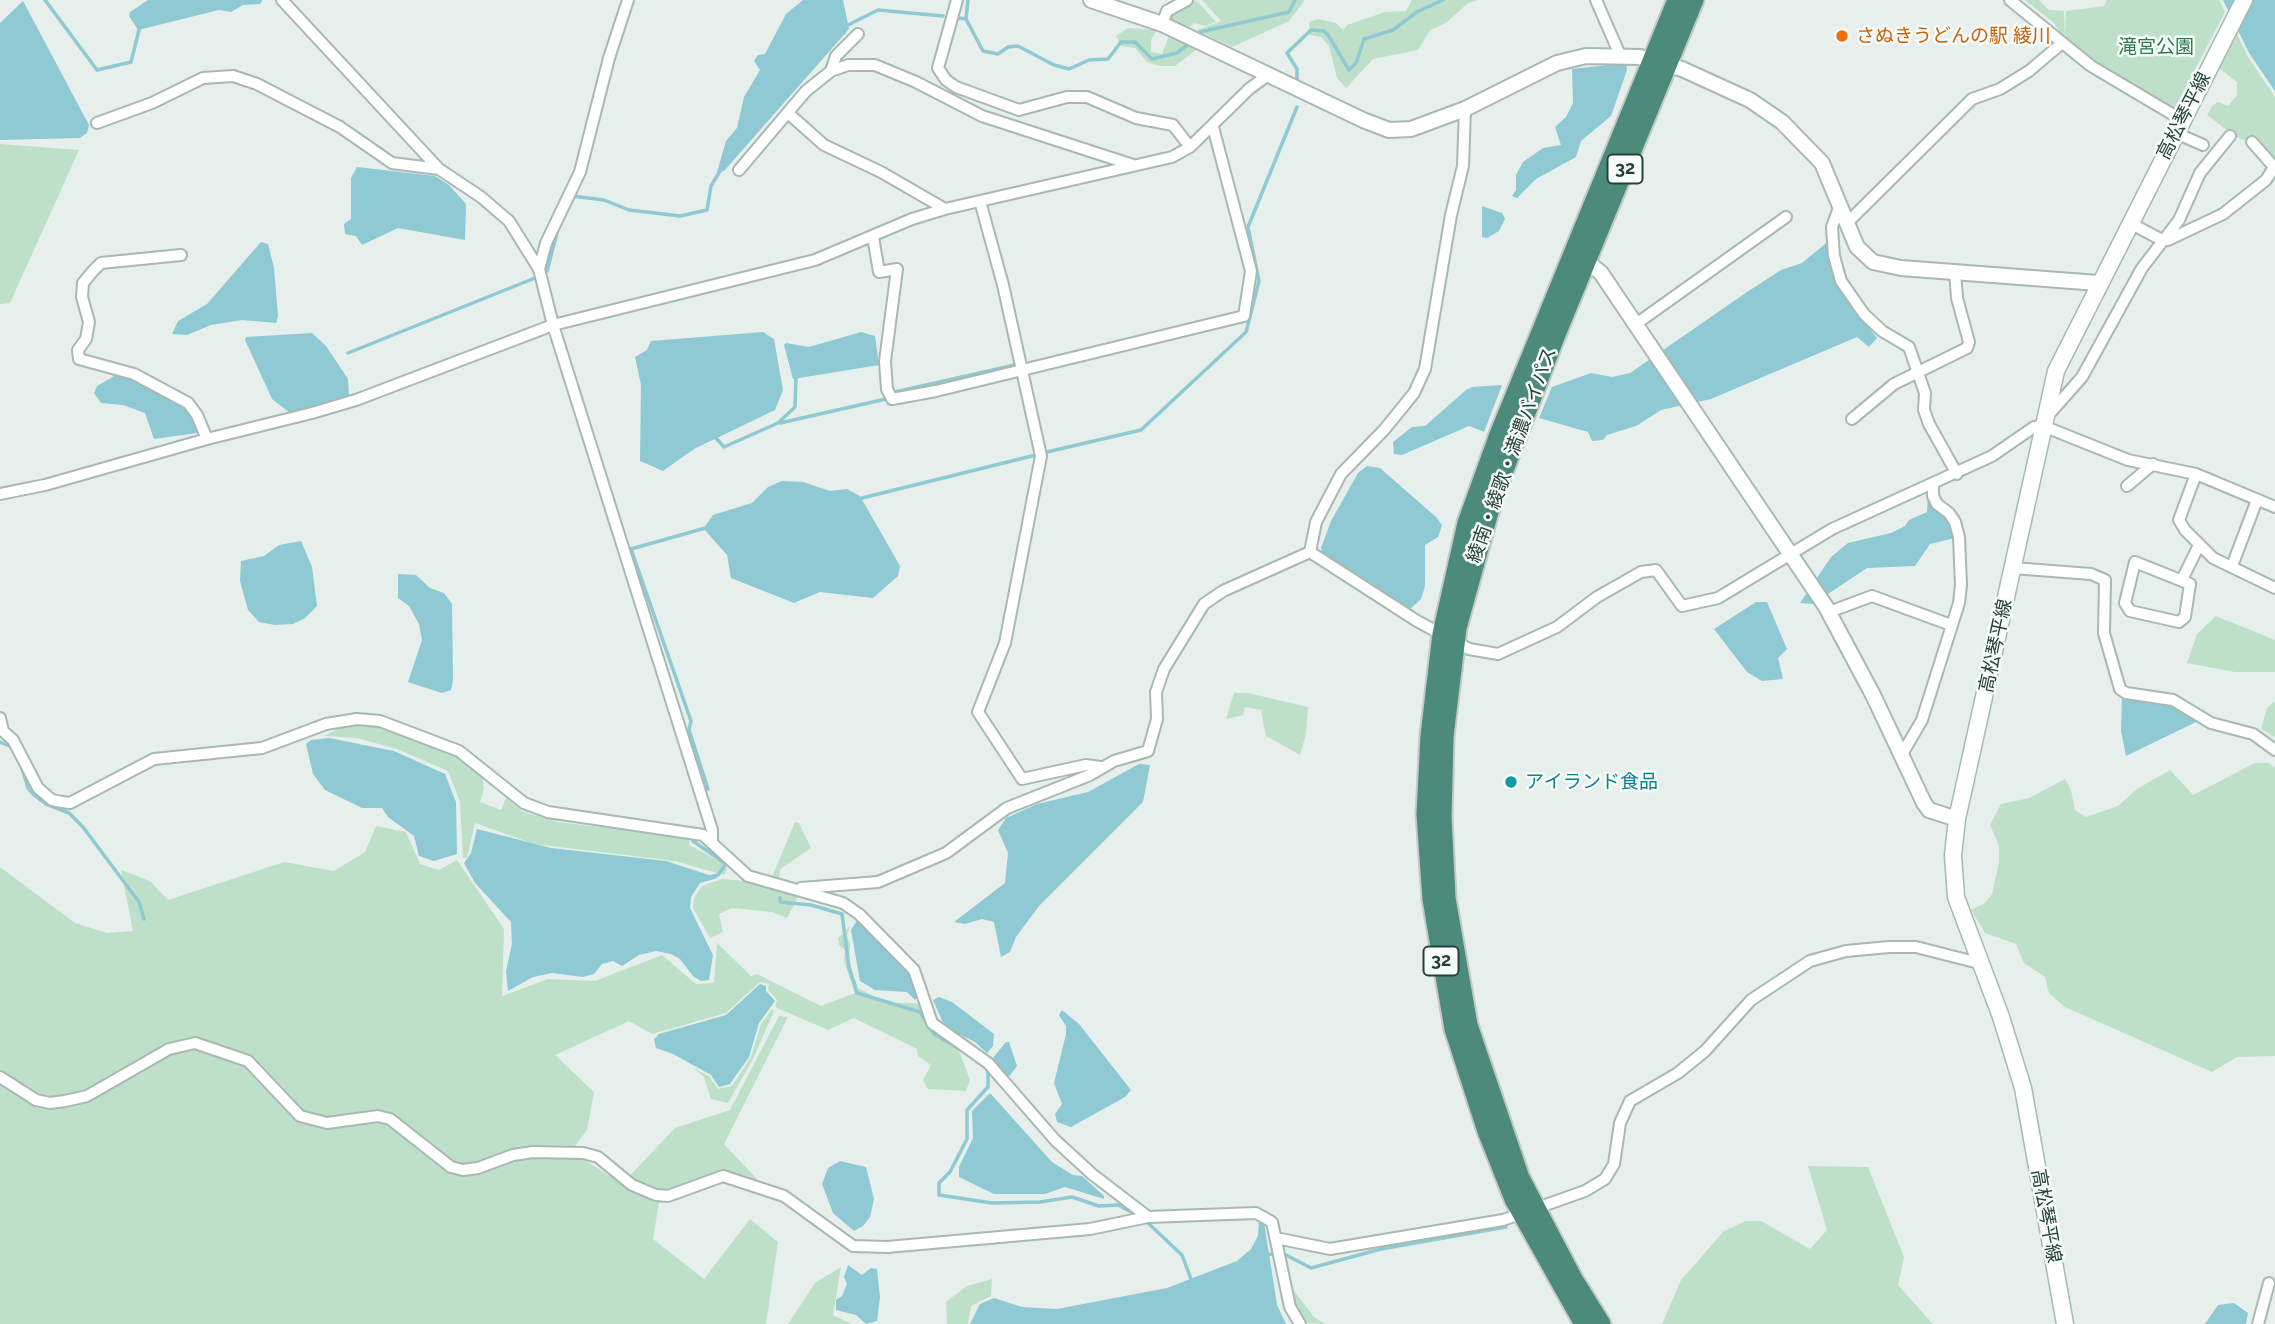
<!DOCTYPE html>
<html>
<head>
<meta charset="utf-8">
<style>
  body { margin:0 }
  canvas { display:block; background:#e6efeb }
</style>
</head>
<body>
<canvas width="2275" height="1324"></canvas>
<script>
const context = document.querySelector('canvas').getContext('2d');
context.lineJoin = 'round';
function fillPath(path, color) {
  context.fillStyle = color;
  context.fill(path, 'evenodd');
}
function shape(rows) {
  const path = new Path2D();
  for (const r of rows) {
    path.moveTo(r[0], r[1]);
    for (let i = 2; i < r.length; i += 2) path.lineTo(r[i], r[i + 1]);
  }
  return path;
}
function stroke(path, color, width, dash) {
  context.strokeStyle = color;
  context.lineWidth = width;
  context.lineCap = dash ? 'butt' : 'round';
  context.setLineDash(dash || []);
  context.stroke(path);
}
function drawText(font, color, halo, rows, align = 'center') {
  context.font = font + ' Raleway,"Noto Sans JP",sans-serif';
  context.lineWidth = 5;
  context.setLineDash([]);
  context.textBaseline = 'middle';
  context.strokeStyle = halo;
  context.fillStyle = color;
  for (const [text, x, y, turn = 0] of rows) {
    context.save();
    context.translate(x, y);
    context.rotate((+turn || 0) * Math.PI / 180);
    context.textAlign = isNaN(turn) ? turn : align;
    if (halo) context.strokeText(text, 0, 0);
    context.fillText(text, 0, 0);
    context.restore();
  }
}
const green = shape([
  [1196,0,1216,22,1205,26,1194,23,1190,27,1168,19,1172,13],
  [1202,0,1305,0,1289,21,1232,47,1197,30,1221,21],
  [1412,0,1478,0,1468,3,1446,23,1430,30,1418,50,1373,59,1346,88,1337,78,1329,46,1321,37,1310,35,1309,22,1318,19,1336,23,1343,30,1347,25,1385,12,1406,11],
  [2025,0,2039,0,2049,10,2064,11,2065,40,2054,23],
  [2107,0,2219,0,2225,12,2174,110,2133,87,2068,42,2065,33,2066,11,2104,6],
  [1128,28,1157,30,1151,40,1151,52,1162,54,1169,35,1196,50,1175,66,1160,66,1147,62,1135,48,1121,46,1116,36],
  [2237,34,2248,57,2275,97,2275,159,2252,137,2247,141,2236,137,2207,115,2212,106,2218,102,2228,106,2237,95,2237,82,2219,68],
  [0,144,79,150,10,303,0,304],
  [2216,616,2275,640,2275,672,2235,672,2187,663,2197,634],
  [1234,693,1248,693,1308,707,1306,734,1300,755,1266,736,1261,710,1245,707,1243,715,1226,719],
  [2275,701,2275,737,2261,729,2267,708],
  [346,725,378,726,433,744,467,762,482,777,484,789,480,802,501,810,506,798,524,812,558,822,690,838,689,845,721,862,727,869,724,875,675,861,534,844,475,823,467,858,463,858,460,802,448,771,397,749,357,738,324,736],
  [2255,763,2269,763,2275,768,2275,1056,2237,1057,2212,1072,2065,1007,2049,993,2045,977,2024,963,2016,944,1985,933,1971,910,1985,903,1992,894,1999,862,1999,846,1990,825,2001,804,2029,798,2065,779,2071,790,2075,810,2086,817,2118,806,2137,789,2170,770,2193,795],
  [795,822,799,823,811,848,780,869,779,881,772,877],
  [376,826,406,832,420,864,439,870,457,860,504,929,502,996,548,979,595,981,662,955,696,984,714,983,717,943,751,976,757,974,821,1006,855,993,844,961,845,950,839,945,838,938,850,926,847,936,850,944,849,962,858,988,886,1003,919,1003,924,1018,937,1034,958,1048,970,1080,966,1091,928,1089,923,1080,931,1065,918,1056,917,1049,854,1018,828,1030,775,1007,777,1000,768,990,769,984,760,982,726,1013,652,1034,629,1021,555,1055,594,1092,587,1130,571,1151,622,1184,675,1128,730,1110,779,1016,788,1017,724,1144,757,1179,718,1174,660,1196,653,1239,704,1279,750,1219,778,1242,766,1324,0,1324,0,867,75,923,107,933,133,931,121,870,150,881,168,900,284,862,334,871,365,852],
  [722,879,745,881,798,897,787,918,772,912,732,908,719,914,723,932,710,938,693,908,694,898,702,886],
  [772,1009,774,1011,753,1059,728,1103,711,1099,704,1077,693,1068,709,1076,718,1089,732,1086,751,1057,761,1024],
  [1808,1166,1868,1167,1904,1257,1898,1285,1933,1324,1662,1324,1681,1280,1724,1231,1746,1221,1761,1221,1810,1249,1827,1230],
  [1284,1258,1288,1261,1292,1288,1314,1317,1325,1324,1305,1323,1293,1303],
  [841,1267,833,1315,852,1324,788,1324,815,1283],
  [992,1279,991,1296,971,1306,968,1324,947,1324,946,1302,967,1286]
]);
const water = shape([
  [148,0,262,0,262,1,260,4,243,5,231,12,219,10,138,30,129,16,130,12],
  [803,0,843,0,849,29,724,171,717,172,726,141,737,128,744,97,760,70,754,61,758,55,765,54,786,14],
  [2223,0,2275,0,2275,91,2249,53],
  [23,1,89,125,87,133,80,138,0,140,0,23],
  [1626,63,1627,70,1611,116,1581,141,1576,157,1536,179,1517,198,1512,196,1516,190,1516,175,1523,162,1543,148,1561,145,1555,127,1566,117,1573,103,1572,69],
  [357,167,435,176,449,185,466,204,465,240,398,228,362,245,356,236,345,234,344,224,351,219,351,178],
  [1482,206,1502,213,1505,219,1499,231,1487,238,1482,237],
  [1830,240,1831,268,1842,294,1877,338,1869,347,1857,337,1711,399,1661,410,1636,426,1607,435,1603,440,1592,441,1588,432,1539,418,1552,387,1591,373,1612,377,1630,373,1744,294,1781,270,1802,263],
  [261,242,268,244,274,268,278,316,276,323,242,320,211,325,187,335,172,334,178,321,207,304],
  [763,332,774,339,783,390,775,410,694,449,663,471,640,461,641,385,635,357,647,350,651,341],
  [861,332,875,336,879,365,793,379,784,345,786,343,809,347],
  [312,333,326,346,348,379,349,396,290,413,272,399,245,340,246,337],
  [116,375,123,375,187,406,199,430,197,433,154,439,145,413,123,405,101,403,94,393,97,386],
  [1502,385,1484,432,1469,426,1402,455,1394,454,1393,442,1412,427,1425,426,1466,390,1472,387],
  [1367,466,1380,468,1436,517,1442,525,1438,537,1425,545,1425,586,1421,599,1408,611,1323,556,1321,548,1331,521,1358,473],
  [782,481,803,482,830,491,847,489,860,496,900,566,898,576,873,598,820,592,794,603,731,578,727,555,704,529,706,525,713,515,752,503,768,487],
  [1928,494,1953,525,1955,538,1930,544,1915,566,1867,568,1813,604,1800,603,1831,557,1848,543,1891,533,1905,526,1909,520,1927,512],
  [301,541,312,567,317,606,305,618,293,624,275,625,259,622,248,610,240,581,241,561,264,556,279,545],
  [398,574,416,575,430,588,444,593,452,604,453,680,451,690,442,693,408,682,422,640,419,624,409,606,398,598],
  [1756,602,1767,602,1787,649,1778,658,1783,679,1762,681,1747,672,1714,629],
  [2122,696,2170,705,2195,715,2198,721,2126,756,2121,731],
  [329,738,394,751,445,774,456,802,457,854,434,861,419,856,414,836,388,817,382,808,362,808,325,790,313,774,306,744,311,740],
  [1139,764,1150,765,1143,802,1039,906,1016,937,1010,952,1001,957,994,922,982,919,965,924,954,922,1005,883,1008,853,998,830,1006,818,1037,804,1088,792],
  [477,829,551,848,666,861,718,878,700,883,691,897,690,908,713,955,709,980,701,981,693,976,680,959,671,954,656,951,639,955,622,966,613,961,602,964,594,974,583,977,552,973,533,977,508,991,506,971,512,944,511,922,475,883,464,863,471,853],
  [857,920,913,979,920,994,915,1000,907,992,875,990,860,981,851,930],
  [760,984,766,986,766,991,775,1001,759,1023,749,1057,730,1084,719,1087,711,1075,673,1054,656,1048,654,1039,659,1034,726,1015],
  [939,997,952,1002,994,1034,993,1046,987,1053,975,1042,945,1027,933,1000],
  [1062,1010,1079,1024,1131,1090,1125,1097,1071,1127,1057,1122,1055,1114,1062,1104,1054,1083,1066,1034,1066,1026,1059,1015],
  [1006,1042,1009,1042,1017,1066,1007,1079,993,1058],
  [990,1093,1052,1162,1073,1175,1082,1176,1104,1196,1104,1199,1065,1187,1045,1194,994,1194,959,1177,959,1167,973,1138,972,1111],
  [840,1161,866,1167,874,1199,870,1217,863,1226,854,1231,833,1213,822,1184,828,1168],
  [1259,1220,1264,1222,1277,1305,1286,1324,970,1324,980,1304,994,1298,1022,1307,1057,1309,1167,1288,1237,1261,1251,1249,1258,1236],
  [848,1265,862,1275,871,1268,877,1269,880,1297,877,1321,866,1324,856,1315,836,1310,836,1300,842,1296,847,1284,844,1277],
  [2234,1303,2248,1313,2246,1324,2205,1324,2218,1305]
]);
const stream = shape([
  [45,0,97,70,131,62,140,26],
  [959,18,966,19,983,51,998,54,1008,47,1018,46,1054,65,1069,69,1089,60,1108,59,1121,42,1135,42,1152,59,1177,53,1186,46],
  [966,19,968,0],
  [846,26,878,10,943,16],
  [1200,32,1289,12,1295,0],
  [1297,80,1297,69,1287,53,1311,30,1324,31,1328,35,1349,70,1356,63,1364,39,1393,30,1417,12,1443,0],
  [572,196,604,200,629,210,680,216,707,210,711,186,720,171],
  [547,271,558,229],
  [348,353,535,278],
  [895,392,1015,365],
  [780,423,886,399],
  [715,437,724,447,778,423,795,407,796,377],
  [1047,452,1141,430,1246,332,1259,281,1248,227,1297,107],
  [858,499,1036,455],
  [0,742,10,746],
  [22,768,28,788,33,794,46,804,69,813,83,827,139,902,144,919],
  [708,789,689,730,691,721,631,549,709,527],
  [693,841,726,864,718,875,710,877],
  [780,898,780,902,811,905,842,914,849,967,857,993,920,1012,934,1034,963,1051],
  [988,1070,988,1087,967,1110,967,1139,950,1172,939,1183,939,1195,992,1203,1040,1202,1072,1197,1099,1206,1118,1205,1133,1213],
  [1149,1224,1182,1255,1191,1279],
  [1264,1255,1282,1253,1311,1268,1381,1249,1506,1227]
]);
const minor = shape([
  [282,0,439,169,481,197,509,221,539,269,553,325,712,830,712,841],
  [957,0,938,68,946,80,956,87,1019,110,1067,97,1087,97,1136,118,1173,125,1190,147],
  [1596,0,1620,55],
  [2010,0,2091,66,2182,120],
  [1162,24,1167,11,1187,0],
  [831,71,836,56,858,34],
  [788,113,824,145,881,172,945,209],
  [97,123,152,103,203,78,233,76,257,84,340,127,392,163,439,169],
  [2176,133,2203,145],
  [739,170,806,91,831,71,848,65,875,65,916,82,982,116,1133,165],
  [980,201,1003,285,1041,456,1005,643,978,712,1022,779,1086,765,1101,767],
  [1840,205,1832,227,1834,256,1841,281,1864,314,1882,331,1909,347,1925,393,1924,410,1929,424,1957,474],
  [1847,223,1972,99,2000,89,2029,71,2061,44],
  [2130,223,2162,240,2168,240,2223,214,2266,180,2274,167,2252,142],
  [873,237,879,272,897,269,885,361,887,389,892,399,936,391,1244,316,1251,271,1213,127],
  [181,255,101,263,93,271,83,283,82,297,89,322,86,339,78,350,79,359,134,374,188,403,197,415,207,439],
  [539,269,546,243,580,172,609,58,628,0],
  [1636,324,1786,217],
  [2045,414,2052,411,2082,377,2142,268,2179,220,2200,173,2230,136],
  [1852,419,1894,384,1967,348,1969,342,1957,298,1955,271],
  [2196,474,2179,520,2185,530,2213,558,2275,588],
  [2127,486,2153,464],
  [0,494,45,485,207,439,312,413,356,400,553,325,815,260,912,219,945,209,1172,157,1190,147,1249,89,1268,75],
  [1310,552,1417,621,1469,649,1498,654,1557,627,1597,597,1641,572,1656,570,1682,606,1718,598,1832,529,1992,456,2034,427,2043,426,2128,460,2196,474,2275,507],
  [1310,552,1316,522,1341,474,1384,430,1414,393,1425,369,1451,215,1463,166,1465,109],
  [2135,562,2190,584,2185,617,2179,622,2130,611,2125,603,2135,562],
  [2232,566,2257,500],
  [2013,568,2091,574,2105,580,2104,633,2120,689,2126,693,2173,700,2211,723,2253,734,2275,750],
  [2182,580,2199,545],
  [1829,612,1872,596,1951,625],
  [0,718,3,731,13,740,38,788,52,800,62,802,70,803,154,759,262,748,326,724,357,719,380,721,459,751,524,803,548,812,703,835,748,876,843,903,859,914,914,970,932,1023,988,1063,1055,1140,1092,1174,1148,1217],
  [1901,756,1922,720,1959,603,1961,585,1959,537,1955,522,1949,513,1937,504,1933,496,1933,484],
  [801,888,878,882,946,853,1007,808,1090,775,1114,761,1148,751,1157,719,1156,692,1164,669,1204,604,1223,591,1310,552],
  [0,1077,36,1100,50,1103,65,1101,87,1096,169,1049,195,1043,248,1061,300,1116,327,1123,378,1116,390,1119,451,1167,463,1170,478,1168,513,1155,533,1152,583,1153,598,1157,632,1185,656,1195,668,1196,723,1176,784,1196,853,1246,887,1247,1090,1229,1148,1217,1256,1213,1272,1222,1290,1307,1300,1324],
  [1276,1238,1330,1249,1503,1220,1585,1191,1605,1179,1614,1164,1620,1123,1630,1101,1678,1073,1705,1051,1751,1000,1810,961,1846,951,1889,947,1916,947,1979,963],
  [2258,1324,2269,1283]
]);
const tertiary = shape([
  [1091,0,1162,24,1363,120,1389,130,1411,129,1465,109,1557,63,1586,56,1640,57,1682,69,1750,100,1782,122,1822,163,1857,247,1873,262,1901,268,2098,283],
  [1580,256,1601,273,1826,607,1873,695,1924,803,1929,810,1957,819]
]);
const secondary = shape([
  [2065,1324,2023,1088,2001,1017,1956,897,1953,855,1957,819,2056,371,2244,0]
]);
const trunk = shape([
  [1584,1324,1514,1199,1487,1131,1454,1029,1432,899,1426,814,1430,736,1442,634,1467,523,1500,432,1677,0],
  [1601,1324,1573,1279,1520,1178,1468,1025,1446,898,1442,817,1444,736,1457,628,1492,501,1555,337,1694,0]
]);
const markers = [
  [1842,36,7,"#e8710a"],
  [1511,782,7,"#0f9aa8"]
];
const shields = [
  [1625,169,35],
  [1441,961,35]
];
const shieldNames = [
  ["32",1625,169],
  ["32",1441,961]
];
const foodNames = [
  ["さぬきうどんの駅 綾川",1856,36]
];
const parkNames = [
  ["滝宮公園",2156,47]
];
const streetNames = [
  ["高松琴平線",2184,116,-63],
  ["綾南・綾歌・満濃バイパス",1512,455,-70],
  ["高松琴平線",1996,646,-78],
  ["高松琴平線",2046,1216,80]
];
const cultureNames = [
  ["アイランド食品",1525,782]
];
fillPath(green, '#bfe0c8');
fillPath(water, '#8ec9d4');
stroke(stream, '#8ec9d4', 3.5);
stroke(minor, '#a8b8b2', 14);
stroke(tertiary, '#a8b8b2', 18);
stroke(secondary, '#a4bbb3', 19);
stroke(trunk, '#c2cac8', 23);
stroke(minor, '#fff', 10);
stroke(tertiary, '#fff', 14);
stroke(secondary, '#fff', 16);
stroke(trunk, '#4c8a7c', 19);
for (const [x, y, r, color] of markers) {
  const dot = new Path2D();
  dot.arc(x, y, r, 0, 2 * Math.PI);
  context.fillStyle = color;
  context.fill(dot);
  stroke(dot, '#f7fbf9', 2.5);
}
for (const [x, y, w] of shields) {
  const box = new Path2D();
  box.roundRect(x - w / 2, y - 14.5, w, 29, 5);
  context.fillStyle = '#f7fbf9';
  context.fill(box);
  stroke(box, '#24423a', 2);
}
drawText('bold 18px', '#24423a', null, shieldNames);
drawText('19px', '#c56008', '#f7fbf9', foodNames, 'left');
drawText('19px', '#2d7a4b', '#f7fbf9', parkNames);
drawText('19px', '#24423a', '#f7fbf9', streetNames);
drawText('19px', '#0d838f', '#f7fbf9', cultureNames, 'left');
</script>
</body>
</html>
